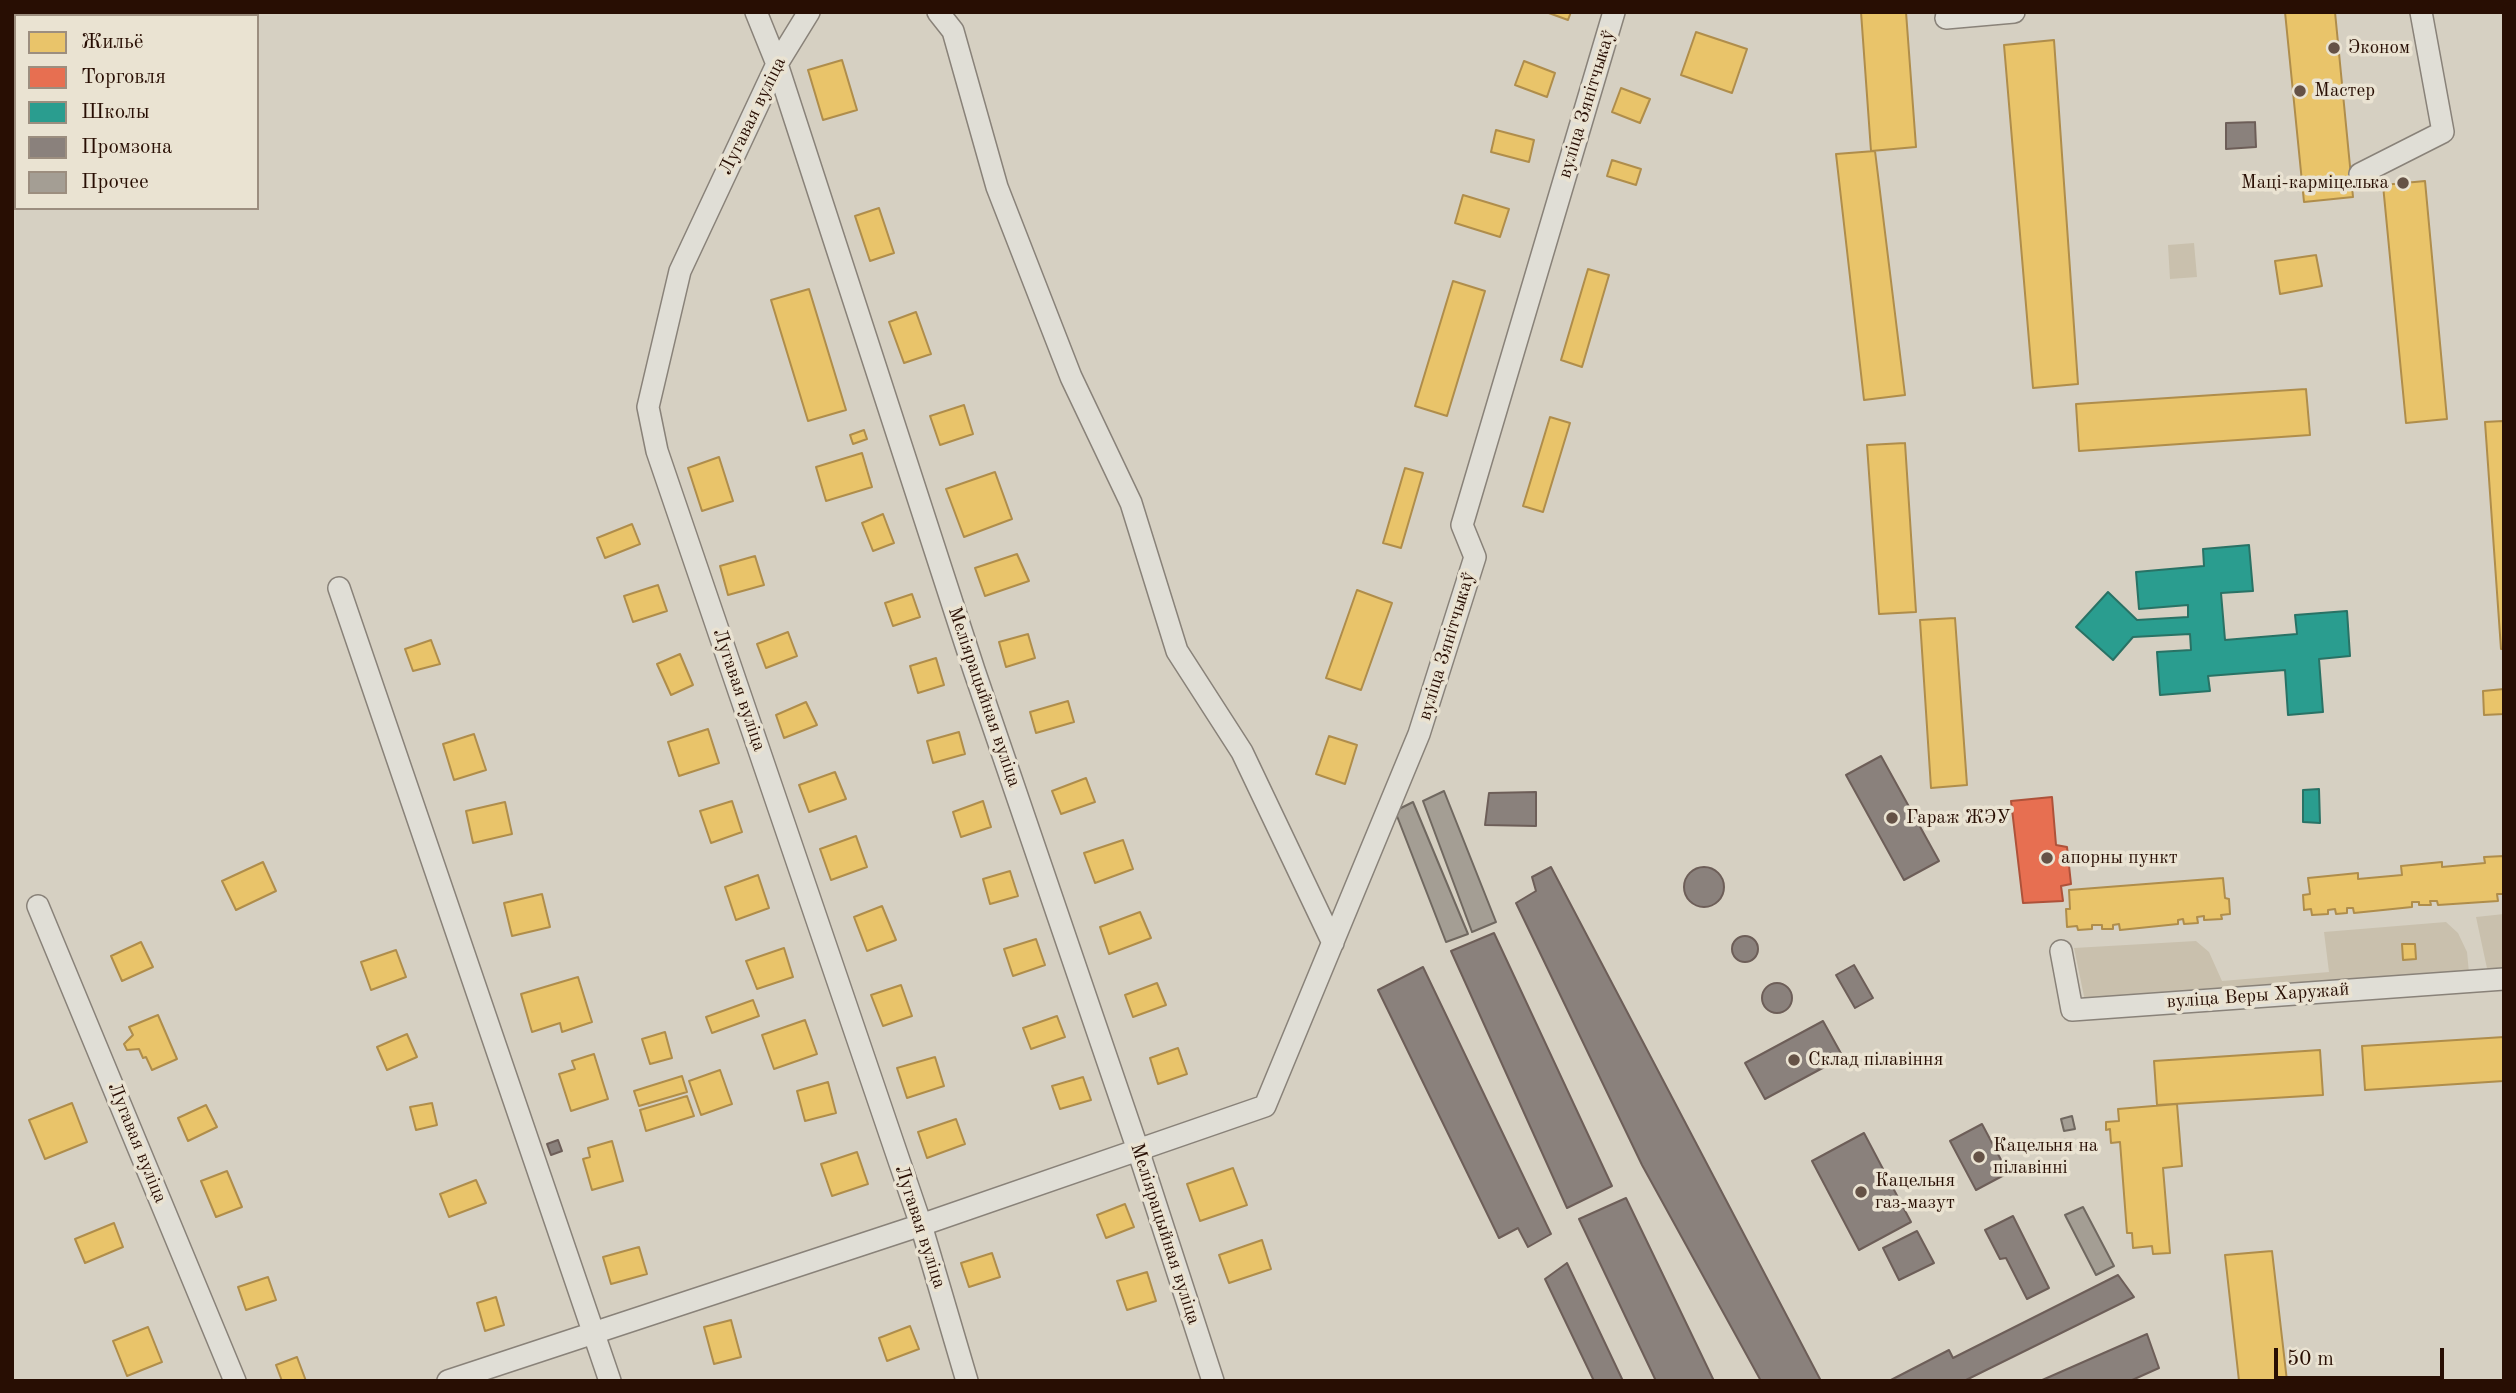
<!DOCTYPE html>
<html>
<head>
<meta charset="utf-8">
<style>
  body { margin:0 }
  #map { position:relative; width:2516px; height:1393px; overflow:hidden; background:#d6d0c2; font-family:"Old Standard TT",serif }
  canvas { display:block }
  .frame { position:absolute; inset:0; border:14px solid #280e03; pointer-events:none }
  .legend { position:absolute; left:14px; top:14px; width:245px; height:196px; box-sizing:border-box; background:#eae3d2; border:2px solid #9c8e7f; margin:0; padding:9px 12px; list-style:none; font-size:21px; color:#280e03 }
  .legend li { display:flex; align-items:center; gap:14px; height:35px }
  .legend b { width:35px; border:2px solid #9c8e7f }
  .scale { position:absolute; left:2274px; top:1348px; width:170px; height:32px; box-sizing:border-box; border:4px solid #280e03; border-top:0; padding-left:9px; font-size:21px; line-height:24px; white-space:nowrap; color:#280e03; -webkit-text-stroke:5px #eae3d2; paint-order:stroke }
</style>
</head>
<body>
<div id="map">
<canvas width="2516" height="1393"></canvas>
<div class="frame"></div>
<ul class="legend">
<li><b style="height:19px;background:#e9c46a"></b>Жильё</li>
<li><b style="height:19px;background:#e76f51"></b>Торговля</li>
<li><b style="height:19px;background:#2a9d8f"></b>Школы</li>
<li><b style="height:19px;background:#8a817c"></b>Промзона</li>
<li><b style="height:19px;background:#a49e94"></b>Прочее</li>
</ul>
<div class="scale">50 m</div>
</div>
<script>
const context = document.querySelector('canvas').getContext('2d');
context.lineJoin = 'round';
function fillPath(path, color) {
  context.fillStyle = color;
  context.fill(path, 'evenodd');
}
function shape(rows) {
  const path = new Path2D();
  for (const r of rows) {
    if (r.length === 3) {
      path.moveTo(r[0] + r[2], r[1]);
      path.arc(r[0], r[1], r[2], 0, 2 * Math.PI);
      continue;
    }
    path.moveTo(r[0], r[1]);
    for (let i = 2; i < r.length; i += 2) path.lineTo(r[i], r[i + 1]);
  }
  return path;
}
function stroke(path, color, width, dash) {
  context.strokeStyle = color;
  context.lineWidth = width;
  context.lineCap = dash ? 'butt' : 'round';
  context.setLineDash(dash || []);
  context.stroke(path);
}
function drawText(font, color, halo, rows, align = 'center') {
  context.font = font + ' "Old Standard TT",serif';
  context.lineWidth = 7;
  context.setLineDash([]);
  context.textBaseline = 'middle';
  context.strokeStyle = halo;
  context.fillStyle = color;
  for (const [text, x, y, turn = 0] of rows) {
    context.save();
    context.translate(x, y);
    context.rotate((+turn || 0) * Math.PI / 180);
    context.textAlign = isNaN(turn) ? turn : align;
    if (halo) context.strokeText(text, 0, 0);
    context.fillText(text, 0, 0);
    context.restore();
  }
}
const green = shape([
  [2194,243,2197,277,2170,279,2168,245],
  [2504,914,2504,971,2488,973,2476,917],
  [2446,922,2458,933,2467,952,2469,973,2085,1001,2074,948,2196,941,2209,952,2222,981,2329,972,2324,932]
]);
const homes = shape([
  [1546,12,1571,12,1568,20,1546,12],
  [1861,12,1906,12,1916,147,1871,151,1861,12],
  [2285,12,2335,12,2353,197,2304,202,2285,12],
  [1696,32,1747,49,1732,93,1681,75,1696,32],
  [2054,40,2078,384,2033,388,2004,45,2054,40],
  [842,60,857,110,823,120,808,70,842,60],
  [1524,61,1555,73,1547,97,1515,85,1524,61],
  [1621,88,1650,99,1640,123,1612,112,1621,88],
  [1496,130,1534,140,1529,162,1491,152,1496,130],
  [1875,151,1905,395,1864,400,1836,154,1875,151],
  [1612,160,1641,169,1636,185,1607,176,1612,160],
  [2425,181,2447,419,2406,423,2383,185,2425,181],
  [1463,195,1509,209,1500,237,1455,223,1463,195],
  [879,208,894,253,870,261,855,216,879,208],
  [2316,255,2322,286,2280,294,2275,261,2316,255],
  [1588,269,1609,275,1582,367,1561,360,1588,269],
  [1453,281,1485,291,1447,416,1415,406,1453,281],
  [809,289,846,410,808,421,771,300,809,289],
  [916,312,931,354,904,363,889,322,916,312],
  [2306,389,2310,435,2079,451,2076,404,2306,389],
  [964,405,973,434,940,445,930,416,964,405],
  [1550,417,1570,423,1543,512,1523,506,1550,417],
  [2503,421,2504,649,2501,649,2485,422,2503,421],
  [864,430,867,439,853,444,850,435,864,430],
  [1905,443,1916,612,1879,614,1867,445,1905,443],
  [862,453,872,487,826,501,816,467,862,453],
  [719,457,733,501,702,511,688,468,719,457],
  [1405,468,1423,473,1401,548,1383,543,1405,468],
  [995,472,1012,519,964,537,946,489,995,472],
  [883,514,894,543,873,551,862,523,883,514],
  [632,524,640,544,605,558,597,538,632,524],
  [1017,554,1029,581,985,596,975,568,1017,554],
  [755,556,764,585,728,595,720,566,755,556],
  [658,585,667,611,633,622,624,596,658,585],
  [1357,590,1392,603,1361,690,1326,678,1357,590],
  [912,594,920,617,893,626,885,603,912,594],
  [1955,618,1967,785,1931,788,1920,620,1955,618],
  [788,632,797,656,766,668,757,644,788,632],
  [1028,634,1035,658,1006,667,999,642,1028,634],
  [431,640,440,664,413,671,405,649,431,640],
  [680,654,693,685,671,695,657,664,680,654],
  [936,658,944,685,918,693,910,666,936,658],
  [2504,689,2504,714,2484,715,2483,691,2504,689],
  [1068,701,1074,722,1036,733,1030,712,1068,701],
  [806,702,817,725,784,738,776,715,806,702],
  [708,729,719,763,679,776,668,742,708,729],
  [959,732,965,754,933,763,927,741,959,732],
  [474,734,486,770,454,780,443,744,474,734],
  [1329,736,1357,745,1345,784,1316,774,1329,736],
  [835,772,846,799,809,812,799,785,835,772],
  [1086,778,1095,802,1061,814,1052,791,1086,778],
  [732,801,742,832,711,843,700,811,732,801],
  [983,801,991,827,961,837,953,812,983,801],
  [505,802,512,834,473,843,466,811,505,802],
  [856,836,867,867,831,880,820,849,856,836],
  [1123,840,1133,869,1095,883,1084,853,1123,840],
  [2504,856,2504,897,2504,894,2497,894,2498,901,2438,905,2437,901,2430,901,2431,905,2419,905,2419,902,2412,902,2412,907,2354,913,2353,908,2347,908,2347,913,2336,914,2335,909,2328,910,2328,914,2312,915,2311,909,2304,910,2303,895,2310,894,2308,878,2358,873,2358,879,2402,875,2401,866,2442,862,2442,867,2485,863,2484,857,2504,856],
  [263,862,276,891,236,910,222,881,263,862],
  [1010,871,1018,896,990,904,983,879,1010,871],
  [758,875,769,908,736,920,725,887,758,875],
  [2223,878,2225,898,2229,899,2230,914,2221,915,2222,919,2204,920,2204,916,2197,917,2198,923,2184,924,2183,919,2178,920,2178,924,2120,930,2119,924,2113,925,2113,929,2102,929,2102,925,2092,925,2092,929,2078,930,2077,926,2067,927,2066,909,2070,909,2069,890,2223,878],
  [542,894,550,927,512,936,504,903,542,894],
  [882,906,896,940,867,951,854,917,882,906],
  [1140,912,1151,938,1109,954,1100,927,1140,912],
  [1036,939,1045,965,1013,976,1004,949,1036,939],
  [141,942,153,967,122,981,111,956,141,942],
  [2402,944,2415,944,2416,959,2403,960,2402,944],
  [784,948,793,977,757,989,746,961,784,948],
  [396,950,406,977,371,990,361,962,396,950],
  [578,977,592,1022,562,1032,560,1023,532,1032,521,994,578,977],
  [1157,983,1166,1005,1133,1017,1125,995,1157,983],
  [901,985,912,1016,883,1026,871,995,901,985],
  [753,1000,759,1016,712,1033,706,1017,753,1000],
  [158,1015,177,1059,152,1070,146,1057,143,1058,139,1049,127,1050,124,1044,133,1035,129,1027,158,1015],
  [1057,1016,1065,1037,1031,1049,1023,1028,1057,1016],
  [805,1020,817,1054,774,1069,762,1035,805,1020],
  [665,1032,672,1058,650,1064,642,1039,665,1032],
  [407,1034,417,1057,387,1070,377,1047,407,1034],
  [2504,1037,2504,1081,2365,1090,2362,1046,2504,1037],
  [1178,1048,1187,1074,1158,1084,1150,1058,1178,1048],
  [2320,1050,2323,1095,2157,1105,2154,1061,2320,1050],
  [594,1054,608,1099,571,1111,559,1074,575,1069,572,1061,594,1054],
  [935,1057,944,1086,907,1098,897,1068,935,1057],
  [720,1070,732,1104,701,1115,689,1081,720,1070],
  [682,1076,687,1092,639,1106,634,1091,682,1076],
  [1083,1077,1091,1100,1060,1109,1052,1086,1083,1077],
  [828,1082,836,1113,805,1121,797,1091,828,1082],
  [687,1096,694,1116,646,1131,640,1110,687,1096],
  [72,1103,87,1142,45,1159,29,1120,72,1103],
  [432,1103,437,1125,416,1130,410,1107,432,1103],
  [2177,1104,2182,1166,2163,1168,2170,1253,2153,1254,2152,1246,2133,1248,2132,1233,2127,1233,2120,1142,2111,1143,2110,1129,2106,1130,2106,1122,2119,1121,2118,1109,2177,1104],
  [206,1105,217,1127,188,1141,178,1118,206,1105],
  [956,1119,965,1144,927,1158,918,1132,956,1119],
  [612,1141,623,1181,592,1190,583,1159,590,1157,588,1148,612,1141],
  [857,1152,868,1184,832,1196,821,1164,857,1152],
  [1233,1168,1247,1205,1200,1221,1187,1184,1233,1168],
  [227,1171,242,1207,216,1217,201,1181,227,1171],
  [476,1180,486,1203,449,1217,440,1194,476,1180],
  [1125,1204,1134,1227,1106,1238,1097,1215,1125,1204],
  [114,1223,123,1247,85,1263,75,1239,114,1223],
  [1262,1240,1271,1269,1229,1283,1219,1255,1262,1240],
  [639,1247,647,1274,611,1284,603,1257,639,1247],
  [2272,1251,2287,1381,2239,1381,2225,1255,2272,1251],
  [992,1253,1000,1277,969,1287,961,1263,992,1253],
  [1147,1272,1156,1301,1127,1310,1117,1281,1147,1272],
  [268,1277,276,1300,246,1310,238,1287,268,1277],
  [496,1297,504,1325,485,1331,477,1303,496,1297],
  [731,1320,741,1357,714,1364,704,1327,731,1320],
  [910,1326,919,1349,887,1361,879,1338,910,1326],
  [148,1327,162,1362,127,1376,113,1341,148,1327],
  [297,1357,306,1381,282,1381,276,1365,297,1357]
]);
const shops = shape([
  [2052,797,2056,845,2067,847,2071,884,2061,886,2063,901,2023,903,2011,801,2052,797]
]);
const schools = shape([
  [2249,545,2253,591,2221,593,2225,640,2297,634,2295,615,2347,611,2350,656,2319,659,2323,712,2288,715,2285,670,2208,676,2210,691,2160,695,2157,652,2191,650,2190,634,2133,637,2113,660,2076,627,2108,592,2137,620,2188,617,2188,605,2139,609,2136,572,2204,566,2203,549,2249,545],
  [2319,789,2320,823,2303,822,2303,790,2319,789]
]);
const industry = shape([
  [2255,122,2256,147,2226,149,2226,123,2255,122],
  [1881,756,1939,861,1904,880,1846,775,1881,756],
  [1536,792,1536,826,1485,825,1489,793,1536,792],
  [1551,867,1821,1381,1761,1381,1642,1165,1516,903,1536,891,1532,877,1551,867],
  [1704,887,20],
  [1494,933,1612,1186,1567,1208,1451,951,1494,933],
  [1745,949,13],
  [1854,965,1873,998,1855,1008,1836,975,1854,965],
  [1423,967,1551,1234,1528,1247,1518,1228,1499,1238,1378,990,1423,967],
  [1777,998,15],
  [1823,1021,1843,1057,1765,1099,1745,1063,1823,1021],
  [1982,1124,2008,1173,1976,1190,1950,1141,1982,1124],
  [1864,1133,1911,1222,1859,1250,1812,1161,1864,1133],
  [558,1140,562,1151,551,1155,547,1144,558,1140],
  [1626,1198,1714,1381,1656,1381,1579,1219,1626,1198],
  [2013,1216,2049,1288,2027,1299,2006,1258,2000,1259,1985,1230,2013,1216],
  [1917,1231,1934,1263,1899,1280,1883,1248,1917,1231],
  [1567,1263,1623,1381,1594,1381,1545,1279,1567,1263],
  [2118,1275,2134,1297,1964,1381,1889,1381,1949,1350,1953,1358,2118,1275],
  [2147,1334,2159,1368,2130,1381,2040,1381,2147,1334]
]);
const building = shape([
  [1444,791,1496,922,1472,932,1423,801,1444,791],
  [1413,802,1468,934,1446,942,1395,811,1413,802],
  [2072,1116,2075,1129,2064,1131,2061,1119,2072,1116],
  [2083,1207,2114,1266,2096,1275,2065,1215,2083,1207]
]);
const minor = shape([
  [756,12,777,64,974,670,1138,1150,1213,1381],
  [809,12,777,64,680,271,648,407,657,451,921,1225,967,1381],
  [938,12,953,31,997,187,1071,377,1131,503,1177,651,1242,752,1333,943],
  [1946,18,2014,12],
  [2360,174,2443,132,2421,12],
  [339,588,610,1381],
  [38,906,235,1381],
  [2061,951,2072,1010,2504,979],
  [448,1381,921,1225,1265,1106,1419,734,1475,557,1462,525,1614,12]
]);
const markers = [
  [2334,48,7,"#655246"],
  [2300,91,7,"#655246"],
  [2403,183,7,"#655246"],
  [1892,818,7,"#655246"],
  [2047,858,7,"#655246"],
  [1794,1060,7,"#655246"],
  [1979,1157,7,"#655246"],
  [1861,1192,7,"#655246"]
];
const poiNames = [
  ["Эконом",2348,48],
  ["Мастер",2314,91],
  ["Маці-карміцелька",2389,183,"right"],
  ["Гараж ЖЭУ",1906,818],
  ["апорны пункт",2061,858],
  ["Склад пілавіння",1808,1060],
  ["Кацельня на",1993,1146],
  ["пілавінні",1993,1168],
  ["Кацельня",1875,1181],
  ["газ-мазут",1875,1203]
];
const streetNames = [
  ["вуліца Зянітчыкаў",1587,104,-73],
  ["Лугавая вуліца",753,116,-64],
  ["вуліца Зянітчыкаў",1447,646,-73],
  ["Лугавая вуліца",739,690,71],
  ["Меліярацыйная вуліца",984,697,71],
  ["вуліца Веры Харужай",2258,996,-4],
  ["Лугавая вуліца",137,1143,68],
  ["Лугавая вуліца",920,1227,72],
  ["Меліярацыйная вуліца",1165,1234,72]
];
fillPath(green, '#c9c0ad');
fillPath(homes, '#e9c46a');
stroke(homes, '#af8d4b', 2);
fillPath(shops, '#e76f51');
stroke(shops, '#ae523a', 2);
fillPath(schools, '#2a9d8f');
stroke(schools, '#297265', 2);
fillPath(industry, '#8a817c');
stroke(industry, '#6d5e58', 2);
fillPath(building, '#a49e94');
stroke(building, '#706860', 2);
stroke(minor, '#898279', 24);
stroke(minor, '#e0ded6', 21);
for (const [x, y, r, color] of markers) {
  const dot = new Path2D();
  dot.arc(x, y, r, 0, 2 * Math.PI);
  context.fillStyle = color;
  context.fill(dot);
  stroke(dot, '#eae3d2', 2.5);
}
drawText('19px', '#280e03', '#eae3d2', poiNames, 'left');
drawText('19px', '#280e03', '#eae3d2', streetNames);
</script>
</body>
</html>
